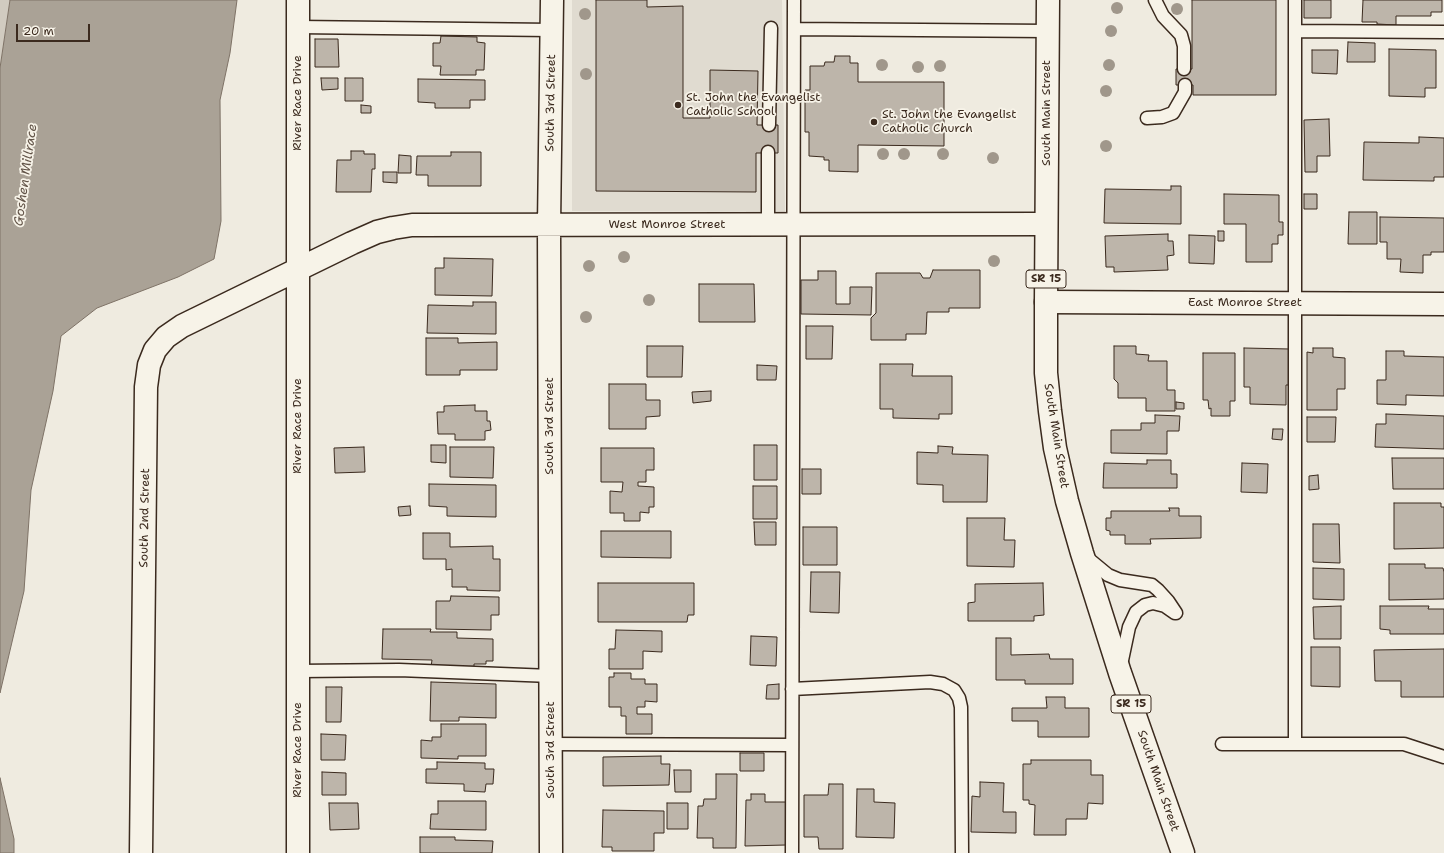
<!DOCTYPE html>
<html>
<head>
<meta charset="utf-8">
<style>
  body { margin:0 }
  #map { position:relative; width:1444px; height:853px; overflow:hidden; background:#efebe0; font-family:"Shantell Sans",sans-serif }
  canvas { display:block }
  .scale { position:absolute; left:16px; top:24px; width:74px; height:18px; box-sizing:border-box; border:2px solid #3b2a1e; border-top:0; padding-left:5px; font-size:12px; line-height:14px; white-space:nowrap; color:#3b2a1e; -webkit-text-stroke:3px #f7f3e8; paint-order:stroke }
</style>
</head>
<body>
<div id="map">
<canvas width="1444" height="853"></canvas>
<div class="scale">20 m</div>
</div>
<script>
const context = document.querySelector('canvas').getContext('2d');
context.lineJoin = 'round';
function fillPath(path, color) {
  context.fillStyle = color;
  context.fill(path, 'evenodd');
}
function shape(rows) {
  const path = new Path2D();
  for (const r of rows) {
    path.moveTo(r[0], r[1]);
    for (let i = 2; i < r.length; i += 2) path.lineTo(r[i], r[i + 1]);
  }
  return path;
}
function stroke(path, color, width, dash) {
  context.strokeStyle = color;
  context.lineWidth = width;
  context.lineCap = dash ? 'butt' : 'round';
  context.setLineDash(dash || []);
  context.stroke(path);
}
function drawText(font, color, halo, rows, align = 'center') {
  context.font = font + ' "Shantell Sans",sans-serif';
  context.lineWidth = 3.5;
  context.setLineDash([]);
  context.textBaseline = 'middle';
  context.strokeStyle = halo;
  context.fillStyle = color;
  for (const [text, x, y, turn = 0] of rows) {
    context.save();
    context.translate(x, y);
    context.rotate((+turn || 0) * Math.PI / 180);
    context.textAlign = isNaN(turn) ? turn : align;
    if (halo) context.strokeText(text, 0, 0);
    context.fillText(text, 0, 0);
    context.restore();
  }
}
const built = shape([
  [572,0,782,0,785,212,572,211]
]);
const green = shape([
  [0,0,10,0,0,68]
]);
const water = shape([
  [10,0,237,0,230,53,220,100,221,221,214,259,178,277,97,308,61,336,53,391,31,490,24,591,0,693,0,68,10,0],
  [0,778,14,839,14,853,0,853,0,778]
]);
const building = shape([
  [596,0,647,0,647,7,683,6,683,118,710,118,710,70,758,71,757,125,778,125,778,153,756,153,756,192,596,191,596,0],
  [1192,0,1276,0,1276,95,1193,95,1193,85,1176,85,1176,69,1192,69,1192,0],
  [1304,0,1331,0,1331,18,1304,18,1304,0],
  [1363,0,1442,0,1442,12,1431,12,1431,16,1396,16,1396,25,1377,24,1377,22,1362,22,1363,0],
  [441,36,477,37,477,42,485,43,484,70,476,70,476,75,440,75,441,66,433,66,433,43,440,43,441,36],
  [315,39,338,39,339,67,315,67,315,39],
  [1348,42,1375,43,1375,62,1347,62,1348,42],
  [1389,49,1436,50,1436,88,1425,88,1425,97,1389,96,1389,49],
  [1312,50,1338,50,1337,74,1312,73,1312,50],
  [835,56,850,56,850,63,858,63,858,82,944,82,944,146,858,145,858,172,829,171,829,160,824,160,824,157,809,156,809,132,805,132,805,90,810,90,810,66,824,66,825,62,834,62,835,56],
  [321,78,338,78,338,89,322,90,321,78],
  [345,78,363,78,363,101,345,101,345,78],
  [418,79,485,80,485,100,470,100,470,108,435,108,435,103,418,102,418,79],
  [361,105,371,106,371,113,361,113,361,105],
  [1329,119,1330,156,1317,156,1317,172,1305,172,1304,120,1329,119],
  [1419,137,1444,138,1444,177,1434,177,1434,181,1363,180,1364,142,1419,143,1419,137],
  [351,151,364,151,364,154,375,154,375,169,372,169,371,192,336,192,337,160,351,160,351,151],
  [451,152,481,152,481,186,428,186,428,175,416,175,417,156,451,156,451,152],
  [399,155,411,156,411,173,398,173,399,155],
  [383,172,397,172,397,183,383,182,383,172],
  [1171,186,1181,186,1181,224,1104,223,1105,189,1171,190,1171,186],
  [1224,194,1279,195,1279,222,1283,222,1283,235,1278,235,1278,244,1272,244,1272,262,1246,262,1246,224,1224,224,1224,194],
  [1304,194,1317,194,1317,209,1304,209,1304,194],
  [1349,212,1377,212,1377,244,1348,244,1349,212],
  [1380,217,1444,218,1444,252,1431,252,1431,255,1423,255,1423,273,1400,272,1401,259,1387,259,1387,242,1380,242,1380,217],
  [1218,231,1224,231,1224,241,1218,241,1218,231],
  [1168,234,1168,241,1173,241,1174,255,1167,256,1168,270,1114,272,1114,267,1106,267,1105,236,1168,234],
  [1189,235,1215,236,1214,264,1189,263,1189,235],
  [444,258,493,259,492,296,435,295,435,268,444,268,444,258],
  [933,270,980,270,980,308,949,308,949,312,927,312,926,334,906,334,906,340,871,340,871,318,876,313,876,273,920,273,923,278,930,278,933,270],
  [818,271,836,271,836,304,850,304,850,287,872,287,871,315,801,314,801,280,818,280,818,271],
  [699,284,754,284,755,322,699,322,699,284],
  [473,302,496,302,496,334,427,333,428,305,473,306,473,302],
  [806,326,833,326,832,359,806,359,806,326],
  [426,338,458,338,458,343,497,342,497,370,460,370,460,375,426,375,426,338],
  [647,346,683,346,682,377,647,377,647,346],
  [1114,346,1136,346,1136,354,1149,355,1148,361,1167,361,1167,390,1175,390,1175,411,1146,411,1146,398,1118,398,1118,383,1114,379,1114,346],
  [1244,348,1290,349,1290,385,1286,385,1286,405,1250,404,1250,387,1244,387,1244,348],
  [1313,348,1333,348,1333,357,1345,358,1345,389,1337,389,1337,410,1307,410,1307,352,1313,353,1313,348],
  [1386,351,1404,351,1404,356,1444,357,1444,396,1406,395,1406,405,1377,404,1377,380,1386,380,1386,351],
  [1203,353,1235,353,1235,401,1230,401,1230,416,1211,416,1211,408,1209,409,1208,400,1203,400,1203,353],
  [880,364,913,364,912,376,952,376,952,414,939,414,939,419,893,418,893,409,880,409,880,364],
  [757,365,777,366,776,380,757,380,757,365],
  [609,384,646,384,646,400,660,400,660,416,646,417,646,429,609,429,609,384],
  [711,391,711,401,693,403,692,392,711,391],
  [1176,402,1184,403,1184,409,1176,409,1176,402],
  [475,405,475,411,487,411,487,421,490,421,491,430,485,431,485,440,455,440,455,434,438,434,437,412,444,412,444,406,475,405],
  [1386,414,1444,416,1444,449,1375,447,1376,424,1386,424,1386,414],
  [1155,415,1180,416,1179,431,1167,431,1167,454,1111,453,1111,430,1141,430,1141,423,1155,423,1155,415],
  [1307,417,1336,417,1335,442,1307,442,1307,417],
  [1273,429,1283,429,1282,440,1272,439,1273,429],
  [431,445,446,445,446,463,431,462,431,445],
  [754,445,777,445,777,480,754,480,754,445],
  [938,446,953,447,952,454,988,455,987,502,943,502,943,485,917,484,917,452,938,453,938,446],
  [364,447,365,472,335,473,334,448,364,447],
  [450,447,494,447,493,478,450,477,450,447],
  [601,448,654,448,654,470,646,470,646,482,638,482,638,486,654,487,654,507,649,507,649,513,640,512,640,521,624,521,624,513,610,513,610,491,622,492,623,482,601,482,601,448],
  [1392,458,1444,458,1444,489,1393,489,1392,458],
  [1147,460,1171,460,1171,474,1177,474,1177,488,1103,488,1104,463,1147,464,1147,460],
  [1242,463,1268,464,1267,493,1241,492,1242,463],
  [802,469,821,469,821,494,802,494,802,469],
  [1318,475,1319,489,1309,490,1309,476,1318,475],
  [429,484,496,485,496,517,447,516,447,507,429,506,429,484],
  [753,486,777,486,777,519,753,519,753,486],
  [1394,503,1441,503,1441,507,1444,507,1444,548,1394,549,1394,503],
  [410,506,411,515,399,516,398,507,410,506],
  [1169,508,1179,508,1179,516,1201,516,1201,538,1150,539,1151,544,1125,544,1125,535,1110,535,1110,531,1106,530,1106,518,1111,518,1111,511,1170,511,1169,508],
  [967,518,1005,518,1004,540,1015,540,1014,567,967,566,967,518],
  [754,522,776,522,776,545,755,545,754,522],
  [1313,524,1339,524,1340,563,1313,562,1313,524],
  [803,527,837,527,837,565,803,565,803,527],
  [601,531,671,531,671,558,601,557,601,531],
  [423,533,450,533,450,547,493,546,493,559,500,559,500,591,467,590,467,587,452,587,452,569,446,570,446,559,423,559,423,533],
  [1389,564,1425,564,1425,568,1443,568,1444,572,1444,599,1389,600,1389,564],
  [1313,568,1344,569,1344,600,1313,599,1313,568],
  [811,572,840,572,839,613,810,612,811,572],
  [598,583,694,583,694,615,688,615,687,622,598,622,598,583],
  [1043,583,1044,615,1034,616,1034,621,968,621,968,603,975,602,975,584,1043,583],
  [451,596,499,597,499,615,491,615,491,630,436,629,436,601,450,601,451,596],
  [1341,606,1341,639,1314,639,1313,607,1341,606],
  [1380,606,1429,606,1428,609,1444,609,1444,634,1390,634,1390,630,1380,629,1380,606],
  [383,629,431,629,430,632,457,632,457,638,493,639,493,661,486,661,486,664,474,664,474,667,431,667,432,660,382,659,383,629],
  [616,630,662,631,662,652,643,651,643,669,609,669,609,649,615,649,616,630],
  [751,636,777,637,776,666,750,665,751,636],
  [996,638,1011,638,1011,655,1049,654,1050,659,1073,659,1073,684,1025,684,1025,680,996,680,996,638],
  [1311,647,1340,647,1340,687,1311,686,1311,647],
  [1444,649,1444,697,1401,697,1401,681,1375,681,1374,650,1444,649],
  [614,673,631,673,631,679,645,679,645,684,657,684,657,702,645,701,645,707,637,707,637,714,652,714,652,734,626,734,626,716,621,716,621,707,609,707,609,677,614,677,614,673],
  [431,682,496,684,496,718,459,717,459,721,430,721,431,682],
  [779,684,779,699,766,699,767,685,779,684],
  [326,687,342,687,341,722,326,722,326,687],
  [1046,697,1065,697,1065,708,1089,708,1089,737,1038,737,1038,721,1012,721,1012,708,1047,708,1046,697],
  [441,724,486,724,486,756,458,756,458,759,421,758,421,740,432,741,432,737,441,737,441,724],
  [321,734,346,735,345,760,321,760,321,734],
  [740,753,764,753,764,771,740,771,740,753],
  [661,756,661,764,670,764,669,785,603,786,603,757,661,756],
  [1031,760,1091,760,1091,775,1103,775,1103,804,1088,803,1087,819,1066,819,1066,835,1034,835,1035,805,1029,804,1029,800,1023,800,1023,764,1031,764,1031,760],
  [437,762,485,763,485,769,494,769,493,784,486,784,485,792,464,791,464,784,426,783,426,769,437,769,437,762],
  [674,770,691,770,691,792,675,792,674,770],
  [322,772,346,773,346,795,322,795,322,772],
  [716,774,737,774,736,848,713,848,713,838,697,838,698,806,703,806,704,799,716,799,716,774],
  [980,782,1004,783,1003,812,1016,812,1016,833,971,832,972,796,980,797,980,782],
  [829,784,843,784,843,849,819,849,818,837,804,837,804,795,828,795,829,784],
  [857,789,874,789,874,802,895,803,894,838,856,837,857,789],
  [751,794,765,794,765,802,786,802,786,845,745,846,746,800,751,800,751,794],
  [438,801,486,801,486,830,430,829,431,814,438,814,438,801],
  [329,803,358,803,359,829,330,830,329,803],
  [667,803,688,803,688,829,667,829,667,803],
  [603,810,664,811,664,833,654,833,654,851,612,851,612,847,602,847,603,810],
  [420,837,455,837,455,840,493,841,492,853,420,853,420,837]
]);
const service = shape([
  [1155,0,1163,16,1181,35,1184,46,1184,69],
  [1295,0,1295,743],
  [298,27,552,30],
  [794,29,1048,31],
  [1295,31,1444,32],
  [1147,118,1162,117,1173,113,1185,92,1185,85],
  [769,125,771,28],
  [768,225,768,152],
  [1085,556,1108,575,1120,580,1152,585,1158,590,1168,601,1176,613],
  [1121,665,1129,627,1136,612,1145,605,1153,603,1165,606,1175,613],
  [298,671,399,670,551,676],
  [792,689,930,682,943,684,954,690,959,698,961,707,962,853],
  [551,744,792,745],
  [1222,744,1404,744,1444,757],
  [792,853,794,0]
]);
const minor = shape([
  [298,0,298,853],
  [1046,302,1444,304],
  [141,853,146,387,149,365,155,350,166,337,182,326,352,243,377,232,393,228,412,225,1046,224],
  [551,853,549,225,552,0]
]);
const primary = shape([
  [1048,0,1046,302,1046,373,1050,411,1055,448,1067,501,1082,553,1120,673,1183,853]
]);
const trees = [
  [1117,8],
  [1177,9],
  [585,14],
  [1111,31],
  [882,65],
  [1109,65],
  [940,66],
  [918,67],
  [586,74],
  [1106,91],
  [1106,146],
  [883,154],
  [904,154],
  [943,154],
  [993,158],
  [624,257],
  [994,261],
  [589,266],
  [649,300],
  [586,317]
];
const markers = [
  [678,105,4,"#3b2a1e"],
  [874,122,4,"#3b2a1e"]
];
const shields = [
  [1046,279,40],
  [1131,704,40]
];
const shieldNames = [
  ["SR 15",1046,279],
  ["SR 15",1131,704]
];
const poiNames = [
  ["St. John the Evangelist",686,98],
  ["Catholic School",686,112],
  ["St. John the Evangelist",882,115],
  ["Catholic Church",882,129]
];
const streetNames = [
  ["River Race Drive",298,103,-90],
  ["South 3rd Street",551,103,-89],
  ["South Main Street",1047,113,-90],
  ["West Monroe Street",667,225],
  ["East Monroe Street",1245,303],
  ["River Race Drive",298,426,-90],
  ["South 3rd Street",550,426,-90],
  ["South Main Street",1056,436,81],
  ["South 2nd Street",145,518,-89],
  ["River Race Drive",298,750,-90],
  ["South 3rd Street",551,750,-90],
  ["South Main Street",1158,781,71]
];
const waterNames = [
  ["Goshen Millrace",26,175,-82]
];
fillPath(built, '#e0dbd0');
fillPath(green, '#d1cbc0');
fillPath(water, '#aaa296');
stroke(water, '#7e7266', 1);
fillPath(building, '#bdb5aa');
stroke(building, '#3b2a1e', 1);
stroke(service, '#3b2a1e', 15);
stroke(minor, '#3b2a1e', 25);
stroke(primary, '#3b2a1e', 25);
stroke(service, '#f7f3e8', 12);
stroke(minor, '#f7f3e8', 22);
stroke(primary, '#f7f3e8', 22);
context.fillStyle = '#a0978b';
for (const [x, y] of trees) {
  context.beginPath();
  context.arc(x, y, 6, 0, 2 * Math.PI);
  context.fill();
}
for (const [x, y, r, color] of markers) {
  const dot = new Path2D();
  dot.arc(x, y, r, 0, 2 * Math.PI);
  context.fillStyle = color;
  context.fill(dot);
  stroke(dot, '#f7f3e8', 1.5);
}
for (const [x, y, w] of shields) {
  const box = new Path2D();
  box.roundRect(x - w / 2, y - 9, w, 18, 3);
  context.fillStyle = '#f7f3e8';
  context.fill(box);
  stroke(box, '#3b2a1e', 1);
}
drawText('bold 11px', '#3b2a1e', null, shieldNames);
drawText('12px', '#3b2a1e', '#f7f3e8', poiNames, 'left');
drawText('12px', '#3b2a1e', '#f7f3e8', streetNames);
drawText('italic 13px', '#625448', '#f7f3e8', waterNames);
</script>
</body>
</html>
